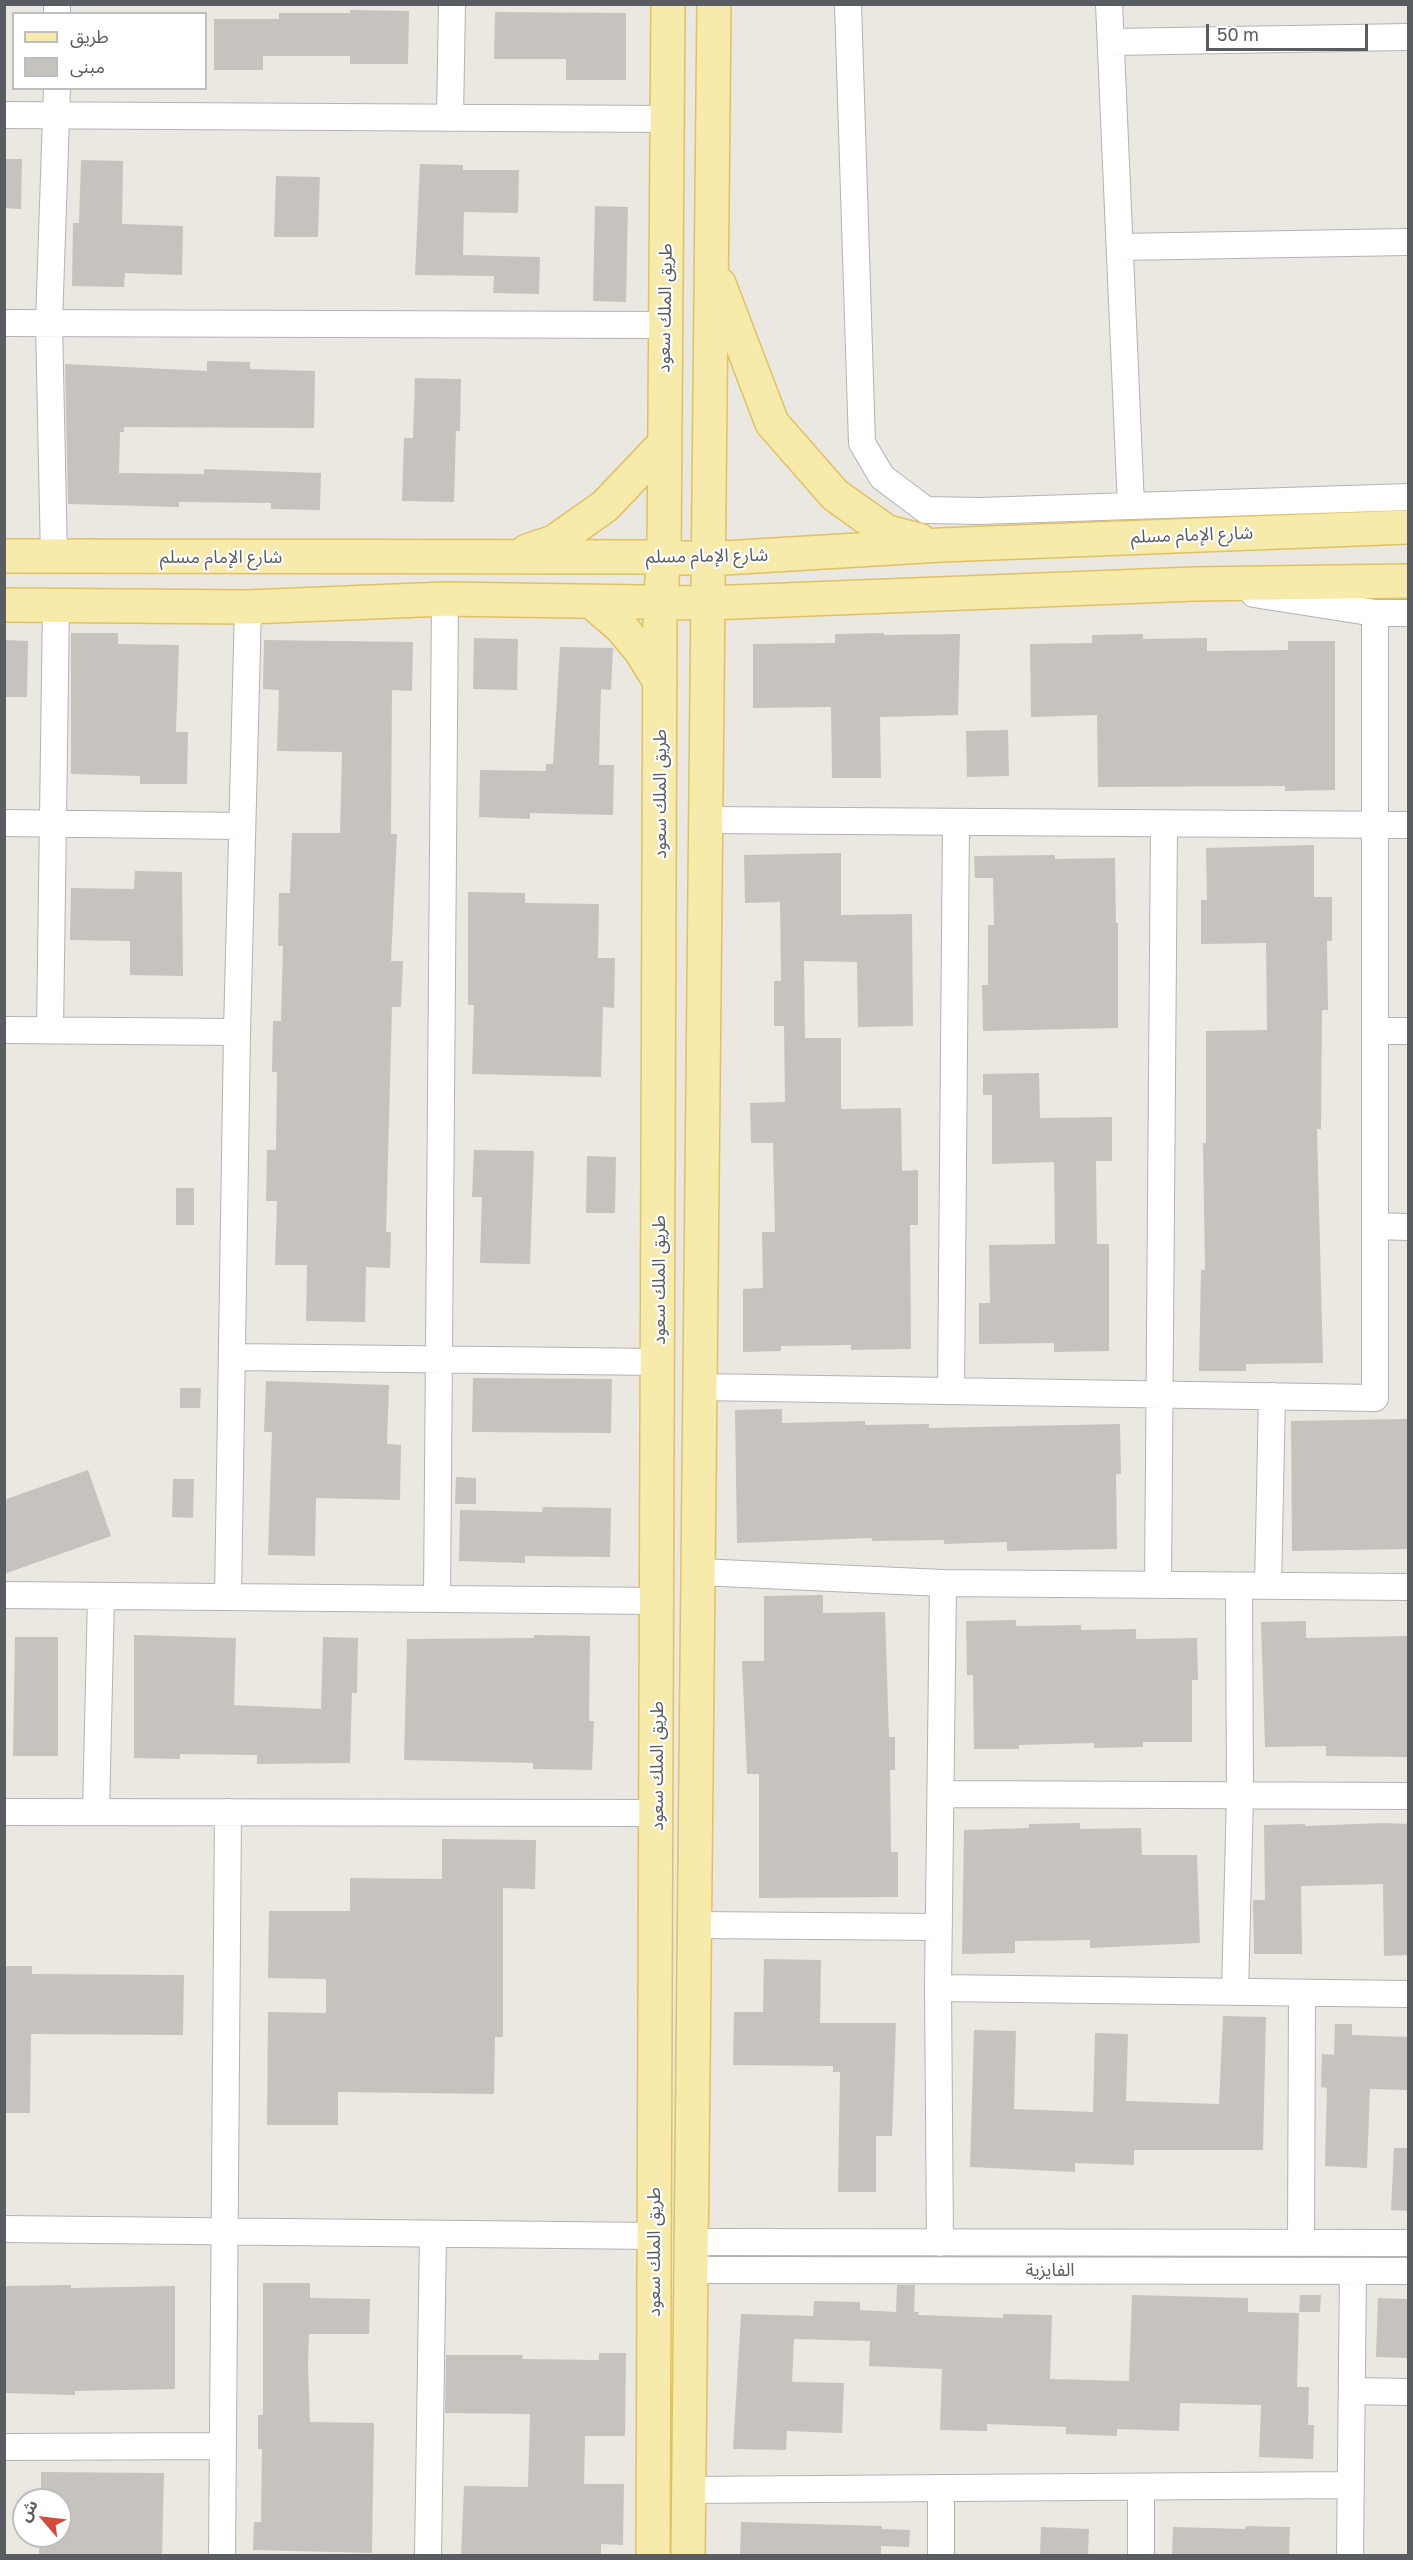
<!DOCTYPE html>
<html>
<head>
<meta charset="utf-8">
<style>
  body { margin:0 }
  #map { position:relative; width:1413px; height:2560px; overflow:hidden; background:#eae8e0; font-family:"Golos Text","Noto Sans Arabic",sans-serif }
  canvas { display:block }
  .frame { position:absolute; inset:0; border:6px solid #595c60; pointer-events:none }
  .legend { position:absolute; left:12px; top:12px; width:195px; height:78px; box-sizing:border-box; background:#fff; border:2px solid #bdbebf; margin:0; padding:8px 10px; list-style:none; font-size:18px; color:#595c60 }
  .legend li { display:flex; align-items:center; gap:12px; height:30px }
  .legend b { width:30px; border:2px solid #bdbebf }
  .north { position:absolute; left:12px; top:2488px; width:60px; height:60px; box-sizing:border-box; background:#fff; border:2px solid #bdbebf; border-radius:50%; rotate:298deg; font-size:16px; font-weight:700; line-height:24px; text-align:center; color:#595c60 }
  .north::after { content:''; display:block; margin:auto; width:21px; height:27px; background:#d64a3b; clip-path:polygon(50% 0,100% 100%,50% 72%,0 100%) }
  .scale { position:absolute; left:1206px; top:24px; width:162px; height:27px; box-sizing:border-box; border:3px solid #595c60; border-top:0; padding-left:8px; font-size:18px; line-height:21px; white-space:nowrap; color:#595c60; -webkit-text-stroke:4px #fff; paint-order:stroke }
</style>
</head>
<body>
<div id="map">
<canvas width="1413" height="2560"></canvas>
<div class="frame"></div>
<ul class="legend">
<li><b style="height:8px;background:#f6ebaa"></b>طريق</li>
<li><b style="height:16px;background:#c6c3be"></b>مبنى</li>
</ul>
<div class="north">ش</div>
<div class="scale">50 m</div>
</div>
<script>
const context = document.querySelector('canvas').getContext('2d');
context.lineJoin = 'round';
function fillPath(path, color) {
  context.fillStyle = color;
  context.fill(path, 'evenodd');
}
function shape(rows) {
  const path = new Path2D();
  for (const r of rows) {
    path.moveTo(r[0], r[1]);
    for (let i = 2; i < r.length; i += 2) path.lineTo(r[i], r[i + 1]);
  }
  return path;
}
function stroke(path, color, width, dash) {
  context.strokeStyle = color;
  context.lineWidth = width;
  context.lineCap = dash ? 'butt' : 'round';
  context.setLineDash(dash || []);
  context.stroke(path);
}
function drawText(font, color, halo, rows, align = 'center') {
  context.font = font + ' "Golos Text","Noto Sans Arabic",sans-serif';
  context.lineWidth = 4.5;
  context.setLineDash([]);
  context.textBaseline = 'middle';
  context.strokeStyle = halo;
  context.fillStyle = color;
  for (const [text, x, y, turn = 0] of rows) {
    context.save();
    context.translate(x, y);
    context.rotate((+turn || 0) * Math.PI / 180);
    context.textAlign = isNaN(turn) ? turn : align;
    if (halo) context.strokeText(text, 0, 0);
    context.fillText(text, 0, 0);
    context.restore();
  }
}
const building = shape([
  [350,10,409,11,408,64,350,64,350,56,263,56,263,70,214,70,214,19,279,19,279,13,350,13],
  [495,12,626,13,626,80,566,80,566,59,494,59],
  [4,159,22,159,21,209,4,208],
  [81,160,123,161,122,224,183,226,182,275,125,273,124,287,72,286,73,223,79,223],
  [420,164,463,165,463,170,519,170,518,213,464,212,463,255,540,257,539,294,493,293,494,276,415,275],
  [276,176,320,177,318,237,274,237],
  [595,206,628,207,626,302,593,301],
  [207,361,250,362,250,369,315,371,314,428,124,427,124,432,120,432,119,473,204,474,204,469,321,473,320,510,271,509,271,503,179,502,179,507,68,504,65,364,207,371],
  [415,378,461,379,460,431,456,431,454,502,402,501,404,438,413,438],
  [71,633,118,633,118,644,179,645,176,732,188,732,187,784,140,784,140,776,71,774],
  [884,633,884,635,960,634,958,715,880,717,881,778,832,778,831,707,753,708,753,644,835,643,835,634],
  [1143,634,1143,639,1207,638,1207,651,1288,650,1288,641,1335,641,1335,790,1285,791,1285,786,1098,787,1097,715,1031,717,1030,644,1092,643,1092,635],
  [474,638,518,639,517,690,473,689],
  [4,640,28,641,27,697,4,697],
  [264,640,413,642,412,691,392,690,391,834,397,834,391,961,403,961,401,1007,392,1007,386,1232,391,1232,390,1268,366,1267,365,1322,306,1321,307,1265,275,1265,277,1201,266,1201,267,1150,276,1150,277,1072,272,1072,273,1021,281,1021,283,946,278,946,279,893,290,893,292,833,340,833,342,752,277,751,279,690,263,689],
  [560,647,613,648,611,690,601,689,599,765,614,765,613,815,530,813,530,819,479,817,480,770,546,771,546,764,553,764],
  [1008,730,1009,776,967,777,966,731],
  [1314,845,1314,897,1332,897,1332,941,1327,941,1328,1010,1322,1010,1321,1129,1317,1129,1323,1363,1246,1364,1246,1371,1199,1371,1201,1270,1205,1270,1203,1143,1206,1143,1206,1031,1267,1030,1266,943,1201,944,1201,900,1207,900,1206,848],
  [841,853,841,915,912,914,913,1026,858,1027,857,962,804,961,805,1038,841,1038,841,1109,901,1108,902,1171,918,1170,918,1225,910,1225,911,1349,851,1350,851,1345,781,1346,781,1351,743,1352,743,1289,763,1288,762,1232,775,1232,773,1143,751,1143,750,1103,785,1102,784,1026,774,1026,774,981,781,981,780,902,745,903,744,855],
  [1055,855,1055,859,1115,858,1116,923,1118,923,1118,1028,983,1031,982,985,988,985,988,925,994,925,993,878,975,878,974,856],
  [135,871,182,872,183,976,130,975,130,941,70,940,71,888,134,889],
  [468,892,525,893,525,903,599,904,598,958,615,958,614,1008,603,1007,601,1077,472,1074,474,1005,468,1005],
  [1039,1073,1040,1118,1112,1117,1112,1161,1096,1161,1097,1244,1109,1244,1109,1351,1054,1352,1054,1343,979,1344,979,1303,990,1303,989,1245,1055,1244,1054,1162,992,1164,992,1095,983,1095,983,1074],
  [474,1150,534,1151,530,1264,480,1263,482,1197,472,1197],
  [587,1156,616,1157,615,1213,586,1213],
  [176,1188,194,1188,194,1225,176,1225],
  [473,1378,612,1379,611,1433,472,1432],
  [266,1381,389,1385,387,1444,401,1445,400,1500,316,1498,315,1556,268,1555,272,1432,264,1432],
  [180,1388,201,1388,200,1408,180,1408],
  [782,1409,782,1423,865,1421,865,1425,929,1424,929,1428,1120,1424,1121,1474,1116,1474,1117,1549,1007,1551,1007,1542,944,1544,944,1540,872,1541,872,1538,737,1543,735,1410],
  [1408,1419,1408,1549,1292,1551,1291,1421],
  [88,1470,111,1536,4,1574,4,1500],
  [456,1477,476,1478,476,1504,455,1504],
  [173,1479,194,1479,193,1518,172,1517],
  [543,1507,611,1508,610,1557,525,1556,525,1563,459,1561,460,1510,542,1512],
  [823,1595,823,1613,885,1612,889,1737,895,1737,895,1770,890,1770,891,1852,898,1852,898,1897,759,1898,759,1774,747,1774,742,1661,764,1661,764,1596],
  [1016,1620,1016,1626,1081,1625,1081,1630,1136,1629,1136,1639,1197,1638,1198,1680,1192,1680,1192,1742,1143,1742,1143,1747,1094,1748,1094,1743,1019,1745,1019,1749,974,1749,973,1675,967,1675,966,1621],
  [1306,1621,1306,1638,1408,1636,1408,1757,1326,1756,1326,1746,1265,1747,1261,1622],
  [134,1635,236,1638,234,1705,321,1709,323,1637,358,1638,357,1693,352,1693,350,1763,257,1764,257,1755,180,1754,180,1759,134,1758],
  [534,1635,590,1636,589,1721,594,1721,592,1770,533,1769,533,1763,404,1760,407,1639,534,1638],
  [15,1637,58,1637,58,1756,13,1756],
  [1080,1823,1080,1829,1141,1828,1142,1855,1197,1855,1200,1943,1090,1948,1090,1940,1015,1941,1015,1953,962,1954,964,1830,1029,1828,1029,1824],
  [1384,1823,1408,1824,1408,1955,1384,1956,1383,1884,1301,1886,1302,1954,1254,1954,1253,1900,1265,1900,1264,1825,1305,1824,1305,1826],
  [442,1839,536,1840,535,1889,503,1888,503,2037,495,2037,494,2094,338,2092,338,2125,267,2125,268,2012,326,2013,326,1979,268,1978,269,1911,350,1911,350,1878,442,1879],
  [764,1959,821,1960,820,2023,896,2023,892,2136,876,2136,876,2192,838,2192,840,2072,833,2072,833,2066,733,2065,734,2012,763,2012],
  [4,1966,32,1966,32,1974,184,1975,183,2035,31,2034,30,2113,4,2113],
  [1223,2016,1266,2017,1263,2150,1134,2150,1134,2165,1075,2163,1075,2172,970,2167,974,2030,1016,2031,1014,2109,1093,2112,1095,2033,1128,2034,1126,2101,1219,2104],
  [1335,2024,1352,2024,1352,2035,1408,2037,1408,2090,1370,2089,1367,2168,1325,2166,1327,2088,1321,2087,1322,2054,1334,2055],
  [1394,2148,1408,2148,1408,2211,1391,2210],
  [263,2283,310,2283,310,2298,370,2299,369,2334,309,2334,308,2366,310,2422,374,2423,372,2553,253,2550,254,2522,261,2522,262,2449,258,2449,258,2415,263,2415],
  [71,2285,71,2288,175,2286,175,2389,75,2391,75,2395,4,2393,4,2286],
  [897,2285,915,2285,914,2312,919,2312,918,2315,1003,2318,1003,2314,1052,2315,1050,2379,1129,2381,1132,2295,1248,2298,1248,2312,1299,2313,1297,2387,1309,2387,1308,2425,1314,2425,1313,2459,1259,2457,1261,2405,1180,2403,1179,2431,1117,2429,1117,2436,1066,2434,1066,2427,987,2424,987,2431,940,2430,942,2369,869,2366,870,2341,794,2339,792,2382,844,2383,842,2433,787,2431,786,2450,733,2449,741,2314,813,2316,814,2301,860,2302,860,2310,896,2312],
  [1300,2295,1321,2295,1320,2312,1299,2312],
  [1378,2298,1408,2299,1408,2358,1376,2357],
  [599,2353,626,2353,625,2436,585,2436,584,2484,624,2484,623,2545,601,2544,601,2556,461,2556,464,2486,528,2487,530,2414,445,2413,446,2355,523,2355,522,2359,599,2360],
  [41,2472,164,2473,162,2554,39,2554,39,2536,60,2536,60,2500,41,2500],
  [741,2522,882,2526,882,2529,910,2530,909,2547,881,2546,881,2556,740,2556],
  [1246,2526,1290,2527,1289,2556,1172,2556,1173,2527,1245,2529],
  [1041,2527,1089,2529,1088,2556,1040,2556]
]);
const minor = shape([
  [57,4,57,14],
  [848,4,862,443,882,477,926,510,979,511,1408,497],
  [1109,4,1131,506],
  [1111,42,1408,37],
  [4,115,667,119],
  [450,118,452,4],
  [1120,247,1408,242],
  [4,323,665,325],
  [54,557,49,323,57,88],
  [1254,594,1375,613,1408,613],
  [705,820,1408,825],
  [4,823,242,826],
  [4,1030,237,1032],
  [50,1030,56,605],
  [1375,1031,1408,1031],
  [1375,1226,1408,1227],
  [232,1357,659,1362],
  [700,1387,1375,1398,1375,613],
  [951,1391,956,822],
  [698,1572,943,1583,1408,1587],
  [1158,1585,1164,824],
  [1268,1586,1272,1396],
  [4,1595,658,1601],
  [228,1597,237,1032,248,607],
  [437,1599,445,599],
  [942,1794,1408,1796],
  [4,1812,656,1813],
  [96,1812,101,1596],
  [695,1925,939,1927],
  [938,1988,1408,1994],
  [1235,1992,1240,1795,1239,1586],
  [4,2229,654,2236],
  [692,2242,1408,2243],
  [940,2243,938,1988,943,1583],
  [1301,2243,1302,1993],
  [691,2270,1408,2271],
  [1352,2391,1408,2392],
  [4,2447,223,2446],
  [688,2490,1351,2485],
  [222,2556,228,1812],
  [428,2556,433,2234],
  [941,2556,941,2488],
  [1141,2556,1141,2487],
  [1350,2556,1353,2271]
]);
const major = shape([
  [719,284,772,423,835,495,887,532,919,540],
  [527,551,554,542,605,506,663,445],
  [4,556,664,557,707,559,941,545,1408,527],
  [592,602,621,627,641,651,660,682],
  [4,605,248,607,445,599,708,603,1195,584,1408,581],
  [653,2556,660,601,664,557,668,4],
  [688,2556,714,4]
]);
const streetNames = [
  ["طريق الملك سعود",665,308,-89],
  ["شارع الإمام مسلم",1192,535,-2],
  ["شارع الإمام مسلم",707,556,-1],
  ["شارع الإمام مسلم",221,557],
  ["طريق الملك سعود",660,794,-90],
  ["طريق الملك سعود",659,1280,-90],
  ["طريق الملك سعود",657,1766,-90],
  ["طريق الملك سعود",654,2252,-90],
  ["الفايزية",1050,2270]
];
fillPath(building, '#c6c3be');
stroke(minor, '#b1b3b7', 28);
stroke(major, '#e1c162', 36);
stroke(minor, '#fff', 26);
stroke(major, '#f6ebaa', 33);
drawText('18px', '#595c60', '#fff', streetNames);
</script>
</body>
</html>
